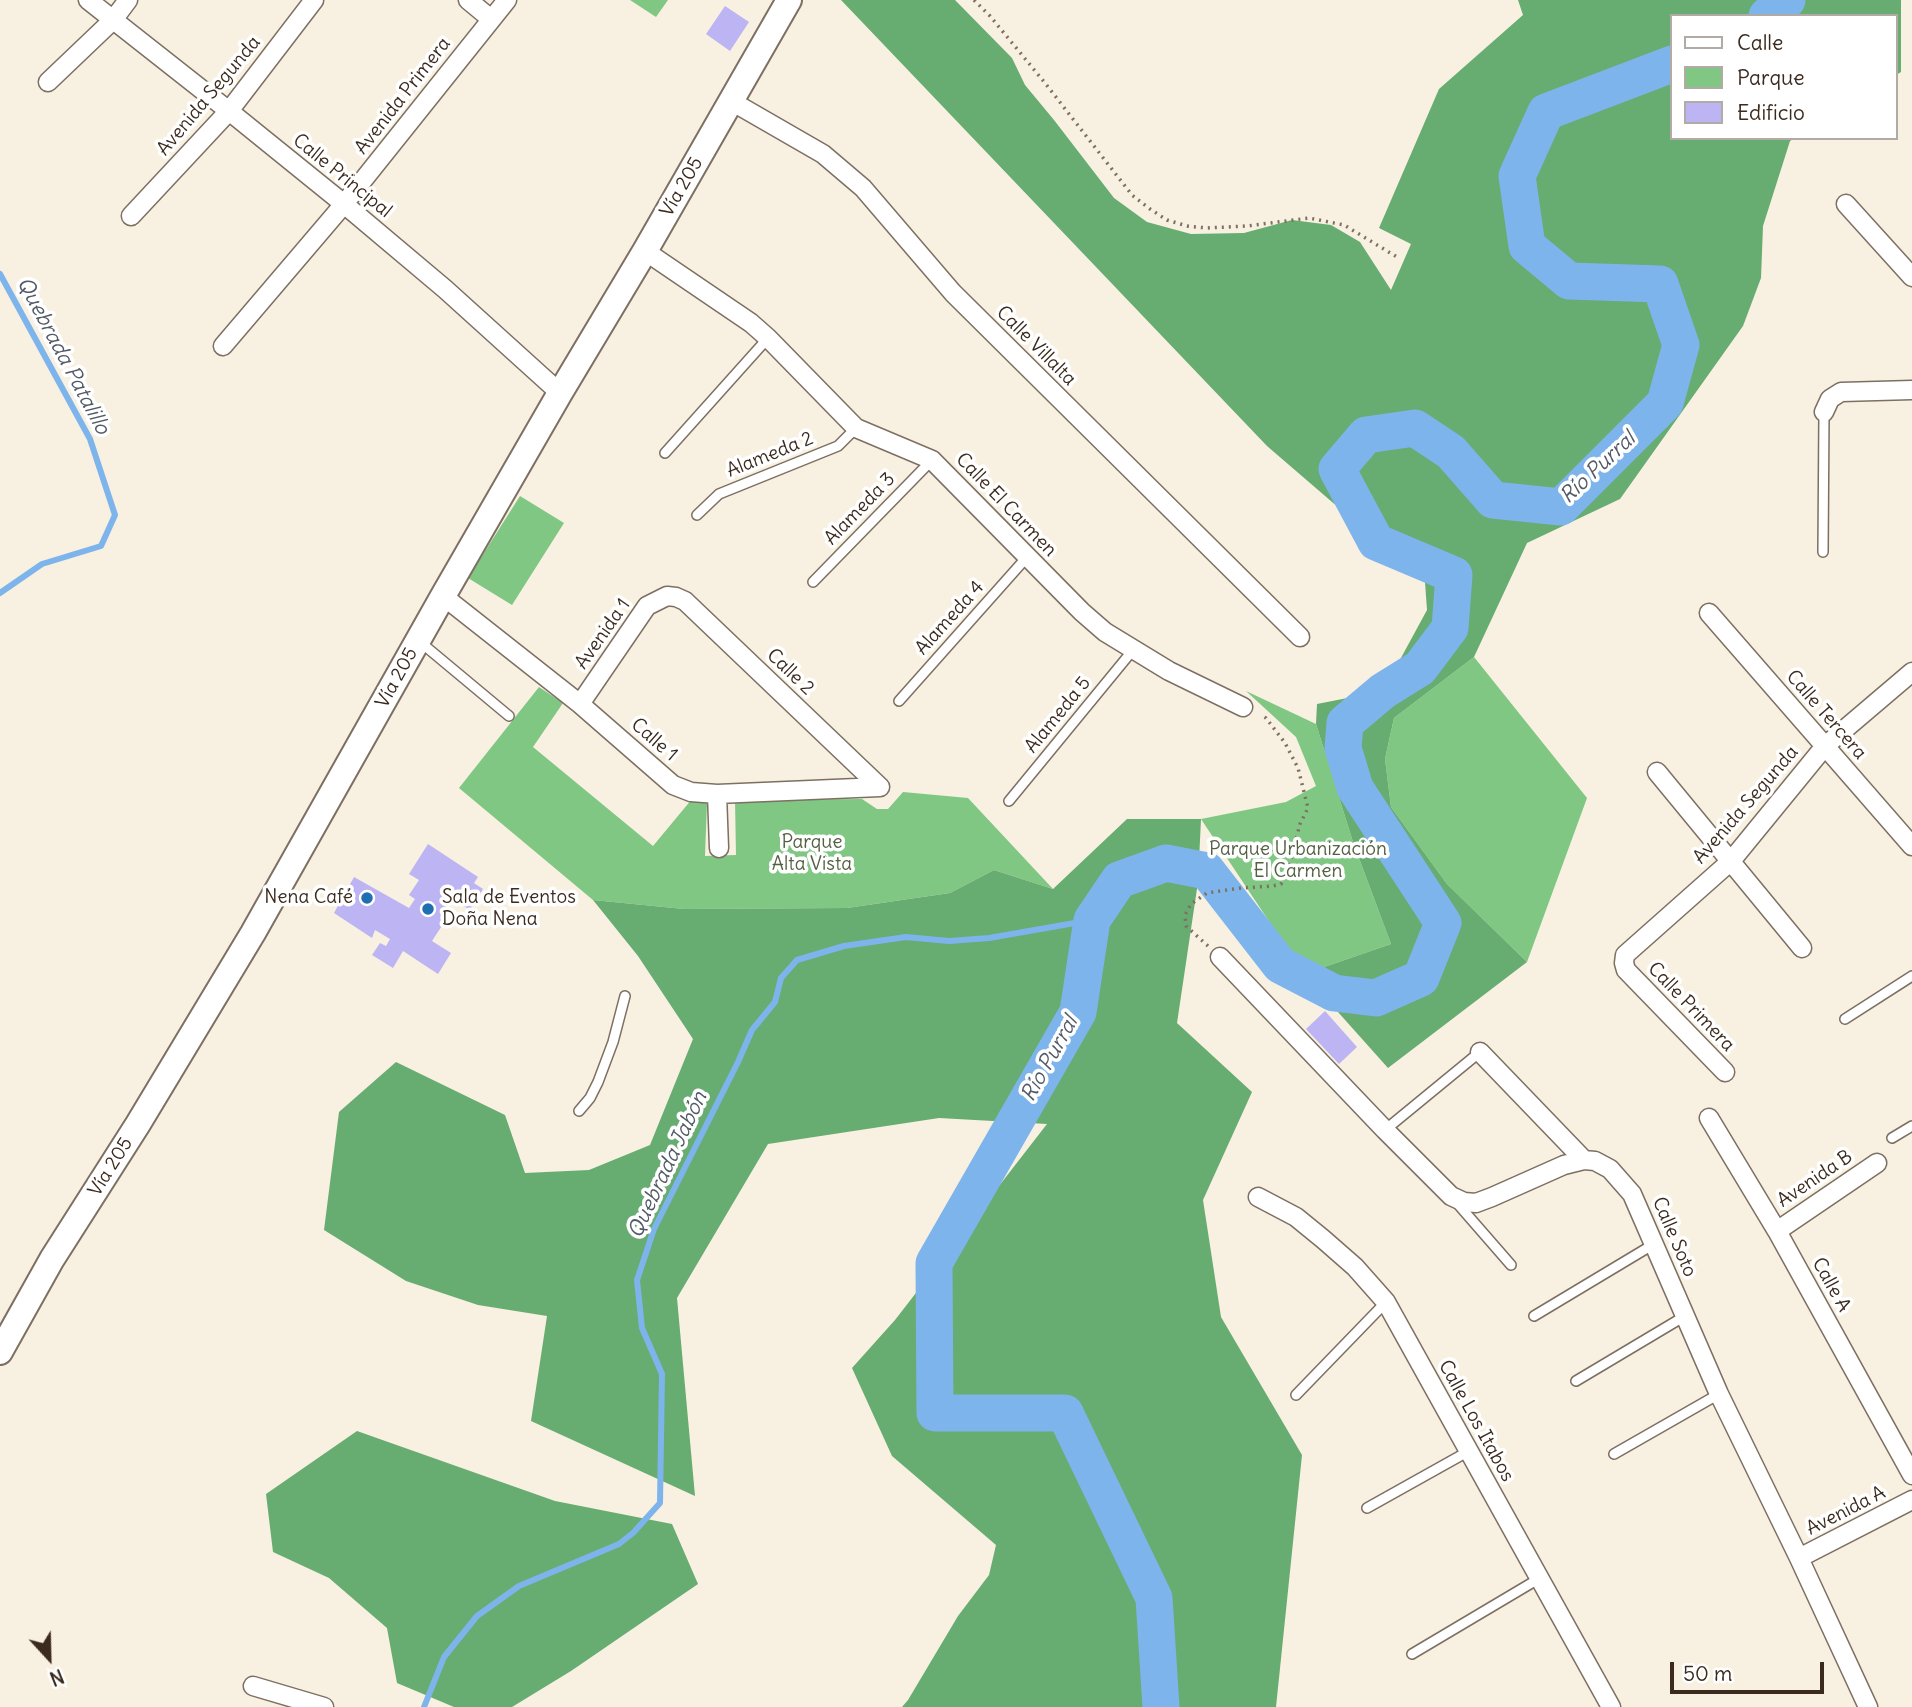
<!DOCTYPE html>
<html>
<head>
<meta charset="utf-8">
<style>
  body { margin:0 }
  #map { position:relative; width:1912px; height:1707px; overflow:hidden; background:#f8f0e0; font-family:Delius,sans-serif }
  canvas { display:block }
  .legend { position:absolute; left:1670px; top:14px; width:228px; height:126px; box-sizing:border-box; background:#fff; border:2px solid #b1aaa5; margin:0; padding:9px 12px; list-style:none; font-size:21px; color:#3b2a1e }
  .legend li { display:flex; align-items:center; gap:14px; height:35px }
  .legend b { width:35px; border:2px solid #b1aaa5 }
  .north { position:absolute; left:14px; top:1623px; width:70px; height:70px; -webkit-text-stroke:5px #fff; paint-order:stroke; rotate:158deg; font-size:19px; font-weight:700; line-height:28px; text-align:center; color:#3b2a1e }
  .north::after { content:''; display:block; margin:auto; width:24px; height:32px; background:#3b2a1e; clip-path:polygon(50% 0,100% 100%,50% 72%,0 100%) }
  .scale { position:absolute; left:1670px; top:1662px; width:154px; height:32px; box-sizing:border-box; border:4px solid #3b2a1e; border-top:0; padding-left:9px; font-size:21px; line-height:24px; white-space:nowrap; color:#3b2a1e; -webkit-text-stroke:5px #fff; paint-order:stroke }
</style>
</head>
<body>
<div id="map">
<canvas width="1912" height="1707"></canvas>
<ul class="legend">
<li><b style="height:9px;background:#fff"></b>Calle</li>
<li><b style="height:19px;background:#7fc783"></b>Parque</li>
<li><b style="height:19px;background:#bdb4f3"></b>Edificio</li>
</ul>
<div class="north">N</div>
<div class="scale">50 m</div>
</div>
<script>
const context = document.querySelector('canvas').getContext('2d');
context.lineJoin = 'round';
function fillPath(path, color) {
  context.fillStyle = color;
  context.fill(path, 'evenodd');
}
function shape(rows) {
  const path = new Path2D();
  for (const r of rows) {
    path.moveTo(r[0], r[1]);
    for (let i = 2; i < r.length; i += 2) path.lineTo(r[i], r[i + 1]);
  }
  return path;
}
function stroke(path, color, width, dash) {
  context.strokeStyle = color;
  context.lineWidth = width;
  context.lineCap = dash ? 'butt' : 'round';
  context.setLineDash(dash || []);
  context.stroke(path);
}
function drawText(font, color, halo, rows, align = 'center') {
  context.font = font + ' Delius,sans-serif';
  context.lineWidth = 7;
  context.setLineDash([]);
  context.textBaseline = 'middle';
  context.strokeStyle = halo;
  context.fillStyle = color;
  for (const [text, x, y, turn = 0] of rows) {
    context.save();
    context.translate(x, y);
    context.rotate((+turn || 0) * Math.PI / 180);
    context.textAlign = isNaN(turn) ? turn : align;
    if (halo) context.strokeText(text, 0, 0);
    context.fillText(text, 0, 0);
    context.restore();
  }
}
const green = shape([
  [630,0,668,0,656,17],
  [520,496,564,523,512,605,468,578],
  [1474,657,1587,798,1527,962,1447,884,1391,807,1385,759,1394,718],
  [539,687,563,703,533,747,653,846,692,799,707,802,705,856,736,855,735,800,862,799,877,809,888,809,903,792,968,798,1053,889,994,870,950,893,847,908,684,909,593,900,459,788],
  [1246,691,1316,724,1353,842,1391,944,1304,974,1201,819,1286,802,1316,786,1296,737]
]);
const forest = shape([
  [841,0,955,0,1012,58,1025,85,1054,120,1114,198,1147,222,1191,234,1244,233,1292,220,1331,225,1360,242,1391,290,1411,244,1379,228,1439,89,1523,15,1518,0,1901,0,1901,72,1896,75,1896,16,1672,16,1672,138,1795,138,1790,141,1763,226,1761,278,1743,326,1620,499,1527,543,1474,657,1394,718,1385,759,1391,807,1447,884,1527,962,1388,1068,1304,974,1391,944,1353,842,1316,724,1317,704,1383,691,1427,610,1425,582,1267,446],
  [1127,819,1201,819,1198,882,1177,1023,1252,1092,1203,1200,1221,1317,1302,1455,1276,1707,902,1707,908,1700,958,1616,989,1575,996,1545,892,1456,852,1368,895,1320,1047,1124,939,1118,768,1144,677,1298,695,1496,531,1421,547,1316,478,1305,406,1281,324,1230,339,1112,396,1062,505,1115,525,1173,589,1170,650,1145,693,1039,638,956,593,900,684,909,847,908,950,893,994,870,1053,889],
  [357,1431,555,1501,672,1524,698,1584,571,1671,512,1707,454,1707,397,1683,387,1628,329,1578,273,1552,266,1494]
]);
const stream = shape([
  [0,274,90,439,115,515,101,546,42,564,0,593],
  [424,1707,444,1657,477,1616,519,1586,619,1544,633,1533,660,1503,662,1374,642,1328,637,1280,654,1229,738,1062,752,1030,775,1002,781,978,797,960,844,946,906,937,949,941,989,938,1092,920]
]);
const river = shape([
  [1767,16,1787,0],
  [1161,1707,1154,1598,1065,1413,935,1413,934,1263,1078,1012,1092,920,1119,880,1166,863,1207,871,1280,965,1334,993,1376,998,1421,978,1443,923,1355,788,1343,748,1345,723,1383,691,1420,668,1450,628,1454,575,1376,542,1337,469,1366,435,1415,428,1451,452,1493,500,1561,507,1665,403,1681,345,1660,284,1569,281,1527,246,1517,176,1546,112,1672,64]
]);
const building = shape([
  [725,6,749,22,730,51,706,34],
  [428,844,478,877,474,883,483,889,470,910,452,899,440,918,445,921,432,941,451,953,438,974,403,951,393,968,372,955,380,943,386,946,390,939,375,930,372,938,334,913,354,877,409,908,415,899,409,895,419,880,409,874],
  [1325,1011,1357,1047,1339,1064,1306,1029]
]);
const path = shape([
  [974,0,990,16,1045,83,1132,195,1150,209,1167,220,1187,226,1207,228,1247,226,1309,218,1344,225,1397,257],
  [1208,946,1186,926,1185,915,1191,904,1207,893,1241,888,1273,886,1281,884,1288,870,1300,824,1308,808,1298,768,1285,743,1266,718,1260,715]
]);
const service = shape([
  [665,453,768,338],
  [697,515,719,494,838,446,856,428],
  [1823,552,1824,412],
  [813,582,932,460],
  [419,641,509,716],
  [899,701,1027,557],
  [1009,801,1133,650],
  [1845,1019,1912,976],
  [579,1111,590,1098,598,1082,613,1042,625,996],
  [1385,1130,1480,1052],
  [1892,1138,1912,1126],
  [1457,1203,1511,1265],
  [1534,1316,1654,1244],
  [1576,1381,1685,1316],
  [1296,1395,1386,1302],
  [1614,1454,1719,1394],
  [1367,1508,1469,1451],
  [1412,1654,1540,1578]
]);
const minor = shape([
  [88,0,229,111,344,204,445,289,560,393],
  [468,0,491,19],
  [48,82,113,20,128,0],
  [731,101,823,154,863,188,953,293,1300,637],
  [1846,204,1912,277],
  [131,216,229,111,314,0],
  [645,251,751,323,768,338,856,428,932,460,1082,612,1105,632,1169,671,1243,707],
  [223,346,344,204,507,0],
  [1824,412,1830,399,1841,392,1912,390],
  [443,596,580,704,673,785,691,792,717,794,880,787],
  [1709,613,1912,846],
  [580,704,647,606,667,596,676,597,685,601,880,787],
  [1657,772,1802,948],
  [717,794,719,848],
  [1220,957,1385,1130,1451,1196,1464,1202,1476,1203,1492,1197,1564,1165,1584,1160,1595,1161,1610,1169,1632,1194,1719,1394,1799,1558,1868,1707],
  [1480,1052,1584,1160],
  [1725,1072,1626,970,1624,963,1625,955,1731,861,1825,746,1912,672],
  [1709,1118,1777,1231,1912,1475],
  [1258,1197,1296,1217,1323,1239,1355,1267,1386,1302,1611,1707],
  [1777,1231,1877,1163],
  [1799,1558,1912,1500],
  [253,1686,324,1707]
]);
const secondary = shape([
  [0,1352,52,1259,138,1124,253,933,443,596,560,393,645,251,789,0]
]);
const markers = [
  [367,898,7,"#1f6fb2"],
  [428,909,7,"#1f6fb2"]
];
const streetNames = [
  ["Avenida Segunda",209,96,-50],
  ["Avenida Primera",403,96,-52],
  ["Calle Principal",342,176,39],
  ["Vía 205",682,187,-60],
  ["Calle Villalta",1036,346,45],
  ["Alameda 2",770,455,-22],
  ["Calle El Carmen",1006,505,46],
  ["Alameda 3",860,509,-46],
  ["Alameda 4",950,618,-48],
  ["Avenida 1",603,634,-55],
  ["Calle 2",790,672,44],
  ["Vía 205",397,678,-61],
  ["Alameda 5",1058,715,-51],
  ["Calle Tercera",1826,715,49],
  ["Calle 1",654,740,41],
  ["Avenida Segunda",1746,805,-49],
  ["Calle Primera",1691,1007,46],
  ["Vía 205",111,1167,-58],
  ["Avenida B",1815,1179,-34],
  ["Calle Soto",1674,1237,67],
  ["Calle A",1831,1285,61],
  ["Calle Los Itabos",1476,1421,61],
  ["Avenida A",1846,1511,-27]
];
const parkNames = [
  ["Parque",812,843],
  ["Alta Vista",812,865],
  ["Parque Urbanización",1298,850],
  ["El Carmen",1298,872]
];
const poiNames = [
  ["Nena Café",353,898],
  ["Sala de Eventos",442,898,"left"],
  ["Doña Nena",442,920,"left"]
];
const waterNames = [
  ["Quebrada Patalillo",63,356,62],
  ["Río Purral",1598,468,-43],
  ["Río Purral",1050,1059,-61],
  ["Quebrada Jabón",668,1165,-65]
];
fillPath(green, '#7fc783');
fillPath(forest, '#67ac71');
stroke(stream, '#7eb4ec', 6);
stroke(river, '#7eb4ec', 37);
fillPath(building, '#bdb4f3');
stroke(service, '#7d6f62', 12);
stroke(minor, '#7d6f62', 21);
stroke(secondary, '#7d6f62', 28);
stroke(path, '#7d6f62', 3.5, [2, 5]);
stroke(service, '#fff', 9);
stroke(minor, '#fff', 18);
stroke(secondary, '#fff', 24);
for (const [x, y, r, color] of markers) {
  const dot = new Path2D();
  dot.arc(x, y, r, 0, 2 * Math.PI);
  context.fillStyle = color;
  context.fill(dot);
  stroke(dot, '#fff', 2.5);
}
drawText('19px', '#3b2a1e', '#fff', streetNames);
drawText('19px', '#536141', '#fff', parkNames);
drawText('19px', '#3b2a1e', '#fff', poiNames, 'right');
drawText('italic 21px', '#525a66', '#fff', waterNames);
</script>
</body>
</html>
